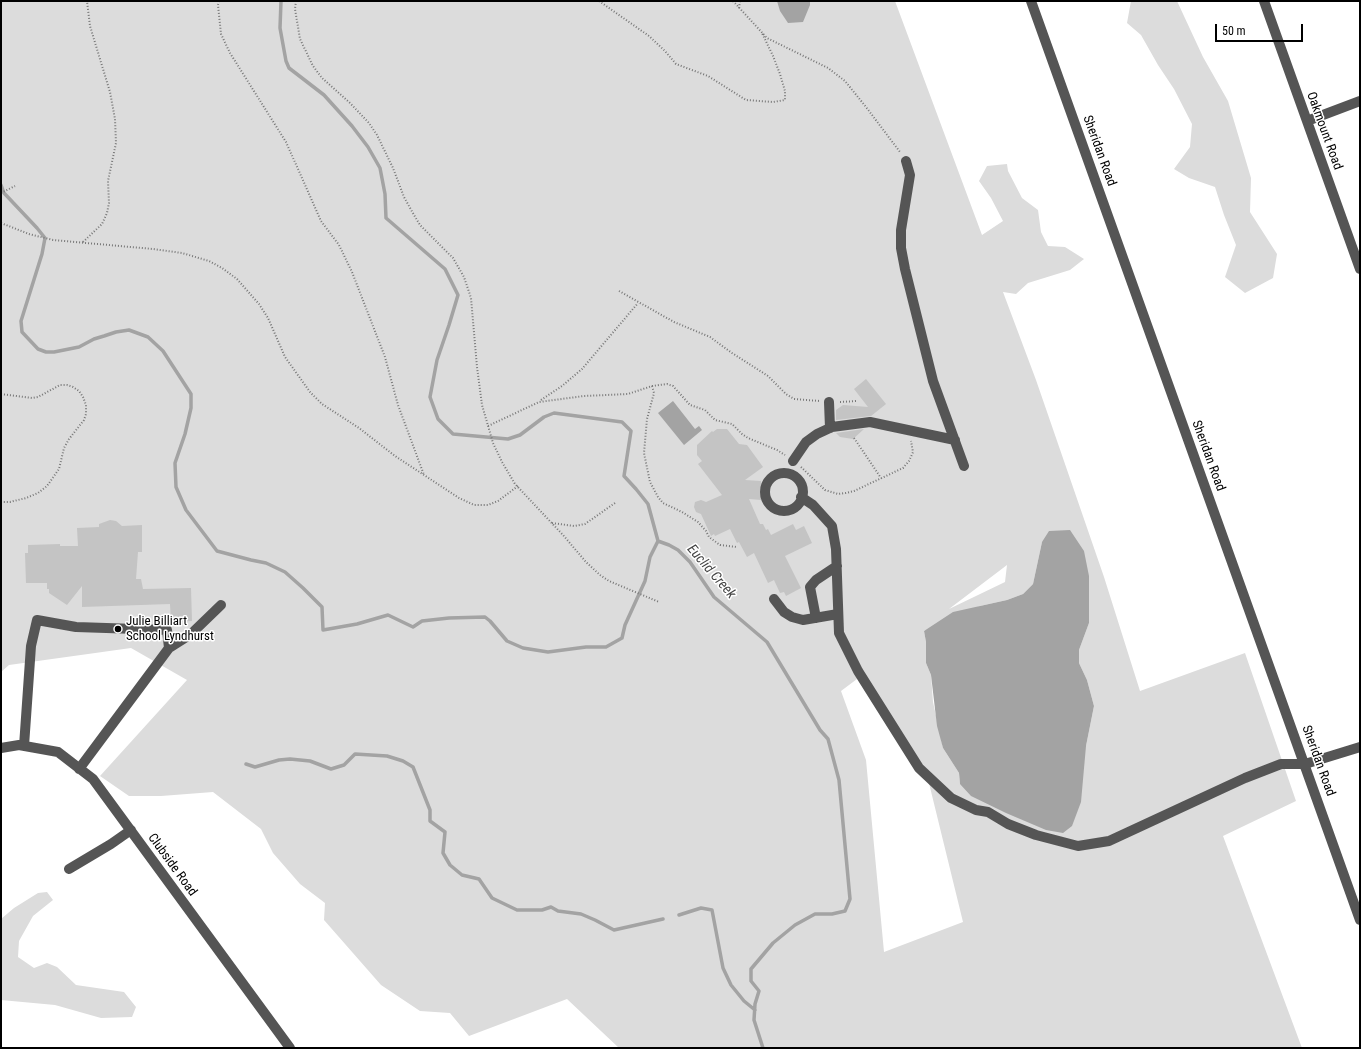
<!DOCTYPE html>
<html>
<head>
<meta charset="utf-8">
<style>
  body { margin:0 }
  #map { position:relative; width:1361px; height:1049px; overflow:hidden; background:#fff; font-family:"Roboto Condensed",sans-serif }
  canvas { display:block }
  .frame { position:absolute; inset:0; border:2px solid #000; pointer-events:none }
  .scale { position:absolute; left:1215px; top:24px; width:88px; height:18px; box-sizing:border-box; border:2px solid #000; border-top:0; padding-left:5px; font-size:12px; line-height:14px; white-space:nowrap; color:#000; -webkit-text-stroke:3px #fff; paint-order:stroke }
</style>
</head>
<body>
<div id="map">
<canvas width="1361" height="1049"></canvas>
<div class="frame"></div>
<div class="scale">50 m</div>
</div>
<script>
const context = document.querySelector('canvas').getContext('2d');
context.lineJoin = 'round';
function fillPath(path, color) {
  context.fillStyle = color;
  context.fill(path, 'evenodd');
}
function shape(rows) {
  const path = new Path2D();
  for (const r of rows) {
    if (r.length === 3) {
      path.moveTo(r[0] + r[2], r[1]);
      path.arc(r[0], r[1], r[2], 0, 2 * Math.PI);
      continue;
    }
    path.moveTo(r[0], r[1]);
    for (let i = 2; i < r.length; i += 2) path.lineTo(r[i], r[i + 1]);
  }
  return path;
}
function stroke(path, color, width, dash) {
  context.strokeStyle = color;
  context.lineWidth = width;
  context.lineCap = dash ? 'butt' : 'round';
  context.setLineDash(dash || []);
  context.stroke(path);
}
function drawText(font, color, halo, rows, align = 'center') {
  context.font = font + ' "Roboto Condensed",sans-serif';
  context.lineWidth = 3;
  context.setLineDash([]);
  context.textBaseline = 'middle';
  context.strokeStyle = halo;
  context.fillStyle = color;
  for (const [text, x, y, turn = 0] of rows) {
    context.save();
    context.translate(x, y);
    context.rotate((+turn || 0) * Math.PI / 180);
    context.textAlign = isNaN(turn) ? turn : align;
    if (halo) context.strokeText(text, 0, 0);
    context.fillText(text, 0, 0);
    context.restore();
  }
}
const green = shape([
  [1,1,895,1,982,235,1003,221,991,198,979,181,987,166,1007,164,1008,171,1022,198,1038,210,1041,232,1048,246,1065,247,1084,259,1070,270,1028,283,1016,294,1003,292,1036,380,1104,577,1140,691,1245,653,1296,801,1223,836,1302,1048,619,1048,567,999,469,1036,450,1013,420,1011,381,985,324,920,325,903,300,884,273,853,261,829,213,792,161,796,129,796,100,776,187,680,131,648,9,665,1,672],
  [1042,542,1089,623,1079,650,1079,663,1087,680,1094,706,1086,746,960,784,959,773,943,748,933,702,931,675,926,663,926,642,924,631,980,606,1007,600,1023,594,1033,584],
  [1007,565,1005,582,949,609],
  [861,676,927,775,963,922,884,952,866,760,841,691],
  [1131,1,1177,1,1203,57,1228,101,1251,178,1250,212,1277,254,1273,278,1245,293,1225,277,1236,245,1224,215,1215,187,1189,178,1174,169,1190,147,1192,124,1174,89,1158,65,1141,35,1127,23],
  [47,892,53,900,33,916,19,941,18,957,34,968,47,963,57,967,76,985,124,992,136,1007,132,1017,101,1018,55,1005,1,1000,1,919,14,908,38,893]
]);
const water = shape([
  [777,1,810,1,810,5,803,22,788,23,780,11],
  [673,401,695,429,699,426,702,430,684,445,658,413],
  [1070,530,1084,551,1089,576,1089,623,1079,650,1079,663,1087,680,1094,706,1086,746,1081,802,1072,826,1063,833,1046,830,1006,813,971,796,960,784,959,773,943,748,937,726,931,675,926,663,926,642,924,631,953,612,1007,600,1023,594,1033,584,1042,542,1049,531]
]);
const stream = shape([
  [281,1,280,28,286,61,289,68,324,95,352,126,368,147,380,168,385,194,386,218,445,269,458,295,449,325,437,360,430,397,438,419,453,434,508,439,520,435,544,417,554,413,622,422,631,431,624,476,636,489,648,504,658,541],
  [1,185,4,193,37,228,45,238,42,254,21,321,22,332,38,349,46,352,54,352,79,347,94,339,104,336,116,332,129,330,148,337,163,351,191,394,191,408,185,434,175,463,176,487,186,510,217,551,251,560,266,563,285,572,303,588,322,607,323,630,357,624,388,615,413,627,422,621,449,618,485,617,490,621,507,641,523,648,548,652,586,647,606,647,622,638,625,625,645,581,650,557,658,541,669,545,678,550,690,562,714,597,767,642,820,730,828,739,839,780,850,899,845,911,832,914,815,914,795,925,773,943,751,969,751,981,759,991,755,1004,754,1020,763,1048],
  [246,764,255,767,279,760,290,759,310,761,331,769,344,765,355,754,387,756,403,761,413,767,430,810,430,821,445,832,443,853,450,865,462,875,479,879,492,898,517,910,542,910,551,907,558,911,581,914,595,920,614,930,663,919],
  [679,915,701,908,712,910,723,968,731,985,744,1001,755,1010]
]);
const building = shape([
  [866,379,886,404,871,416,836,420,836,410,843,405,868,407,854,389],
  [717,429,727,429,739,444,747,445,763,467,745,480,761,481,761,500,749,499,760,524,763,524,766,530,768,529,771,535,793,524,796,530,804,526,812,543,785,556,801,588,786,596,784,592,780,593,774,580,768,583,754,553,747,557,739,542,737,543,730,529,715,536,714,534,711,536,701,514,696,512,694,507,695,502,701,500,706,502,722,495,698,464,702,461,697,455,697,445,712,431,713,432],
  [864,429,853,439,840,437,836,433],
  [110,520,116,521,122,526,142,525,142,552,138,552,136,579,141,579,143,589,191,588,192,621,171,622,170,604,82,607,82,586,67,605,49,593,49,589,47,589,47,583,26,583,25,553,28,553,28,545,60,544,60,546,78,546,77,528,99,527,99,524]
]);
const path = shape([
  [219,1,218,5,221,34,230,53,286,142,321,221,339,245,352,272,385,357,398,405,424,475],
  [296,1,295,9,300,39,313,66,322,78,350,103,369,123,377,135,393,168,404,197,414,215,420,225,453,258,464,277,471,298,477,367,482,405,493,443,502,462,515,484,563,535,586,562,600,575,609,581,659,602],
  [599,1,649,36,665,51,676,64,708,76,746,100,773,102,785,100,785,91,780,74,773,56,762,33],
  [733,1,767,38,828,68,845,81,866,107,900,152],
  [739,8,740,1],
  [1,193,15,186],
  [1,223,29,234,53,240,153,249,182,253,209,261,222,268,237,279,259,304,268,318,285,357,310,392,322,404,359,428,395,456,424,475,459,498,474,505,488,505,498,501,518,486],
  [83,242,102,224,107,213,109,203,108,181,116,143,115,119,110,92,90,26,87,1],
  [619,291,674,322,710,337,732,353,768,376,786,394,794,399,820,401],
  [652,386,654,393,647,419,644,453,650,482,658,497,663,503,682,512,698,522,706,531,709,537,720,545,737,547],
  [1,394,32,398,38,397,60,385,67,385,73,387,79,391,83,397,86,405,86,414,84,420,69,439,64,448,59,469,47,486,38,493,26,498,10,502,1,502],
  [541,400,562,386,582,369,638,303],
  [840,402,857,401],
  [488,426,539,402,584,396,628,394,652,386,667,384,673,386,690,405,705,410,715,420,732,424,742,434,748,438,777,450,785,455],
  [854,438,881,478],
  [801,467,825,490,838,494,846,493,854,491,903,468,909,461,913,452,911,441],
  [552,523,574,526,585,524,615,503]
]);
const minor = shape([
  [1031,1,1360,920],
  [1264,1,1360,269],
  [1307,121,1360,101],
  [906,161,910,175,901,230,901,248,905,269,933,381,964,466],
  [829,402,830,428],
  [793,461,806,442,817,434,832,427,870,422,955,440],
  [784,492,19],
  [801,497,813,505,832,526,836,549,839,633,858,671,919,768,951,798,976,810,988,812,1008,824,1036,835,1078,846,1109,841,1245,778,1281,764,1305,764,1360,747],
  [774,599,784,612,792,617,803,620,838,614],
  [816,618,810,587,816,580,837,566],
  [169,648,191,634,221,605],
  [24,746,31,646,37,620,76,627,167,630,169,648,79,769],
  [1,748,19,745,58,752,93,779,290,1048],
  [69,869,111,844,131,830]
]);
const markers = [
  [118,629,4,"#000"]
];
const streetNames = [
  ["Oakmount Road",1324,131,70],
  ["Sheridan Road",1099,151,70],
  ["Sheridan Road",1208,456,70],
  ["Sheridan Road",1318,761,70],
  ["Clubside Road",172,865,54]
];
const poiNames = [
  ["Julie Billiart",126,622],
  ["School Lyndhurst",126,637]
];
const waterNames = [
  ["Euclid Creek",711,572,49]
];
fillPath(green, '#dcdcdc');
fillPath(water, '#a3a3a3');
stroke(stream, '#a3a3a3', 3.5);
fillPath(building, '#c4c4c4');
stroke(path, '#777', 2, [1, 2]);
stroke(minor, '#555', 10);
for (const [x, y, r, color] of markers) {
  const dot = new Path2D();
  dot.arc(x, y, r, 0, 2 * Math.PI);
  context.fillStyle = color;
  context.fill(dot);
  stroke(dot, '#fff', 1.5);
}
drawText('13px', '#000', '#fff', streetNames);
drawText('13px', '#000', '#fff', poiNames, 'left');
drawText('italic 14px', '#444', '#fff', waterNames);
</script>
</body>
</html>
